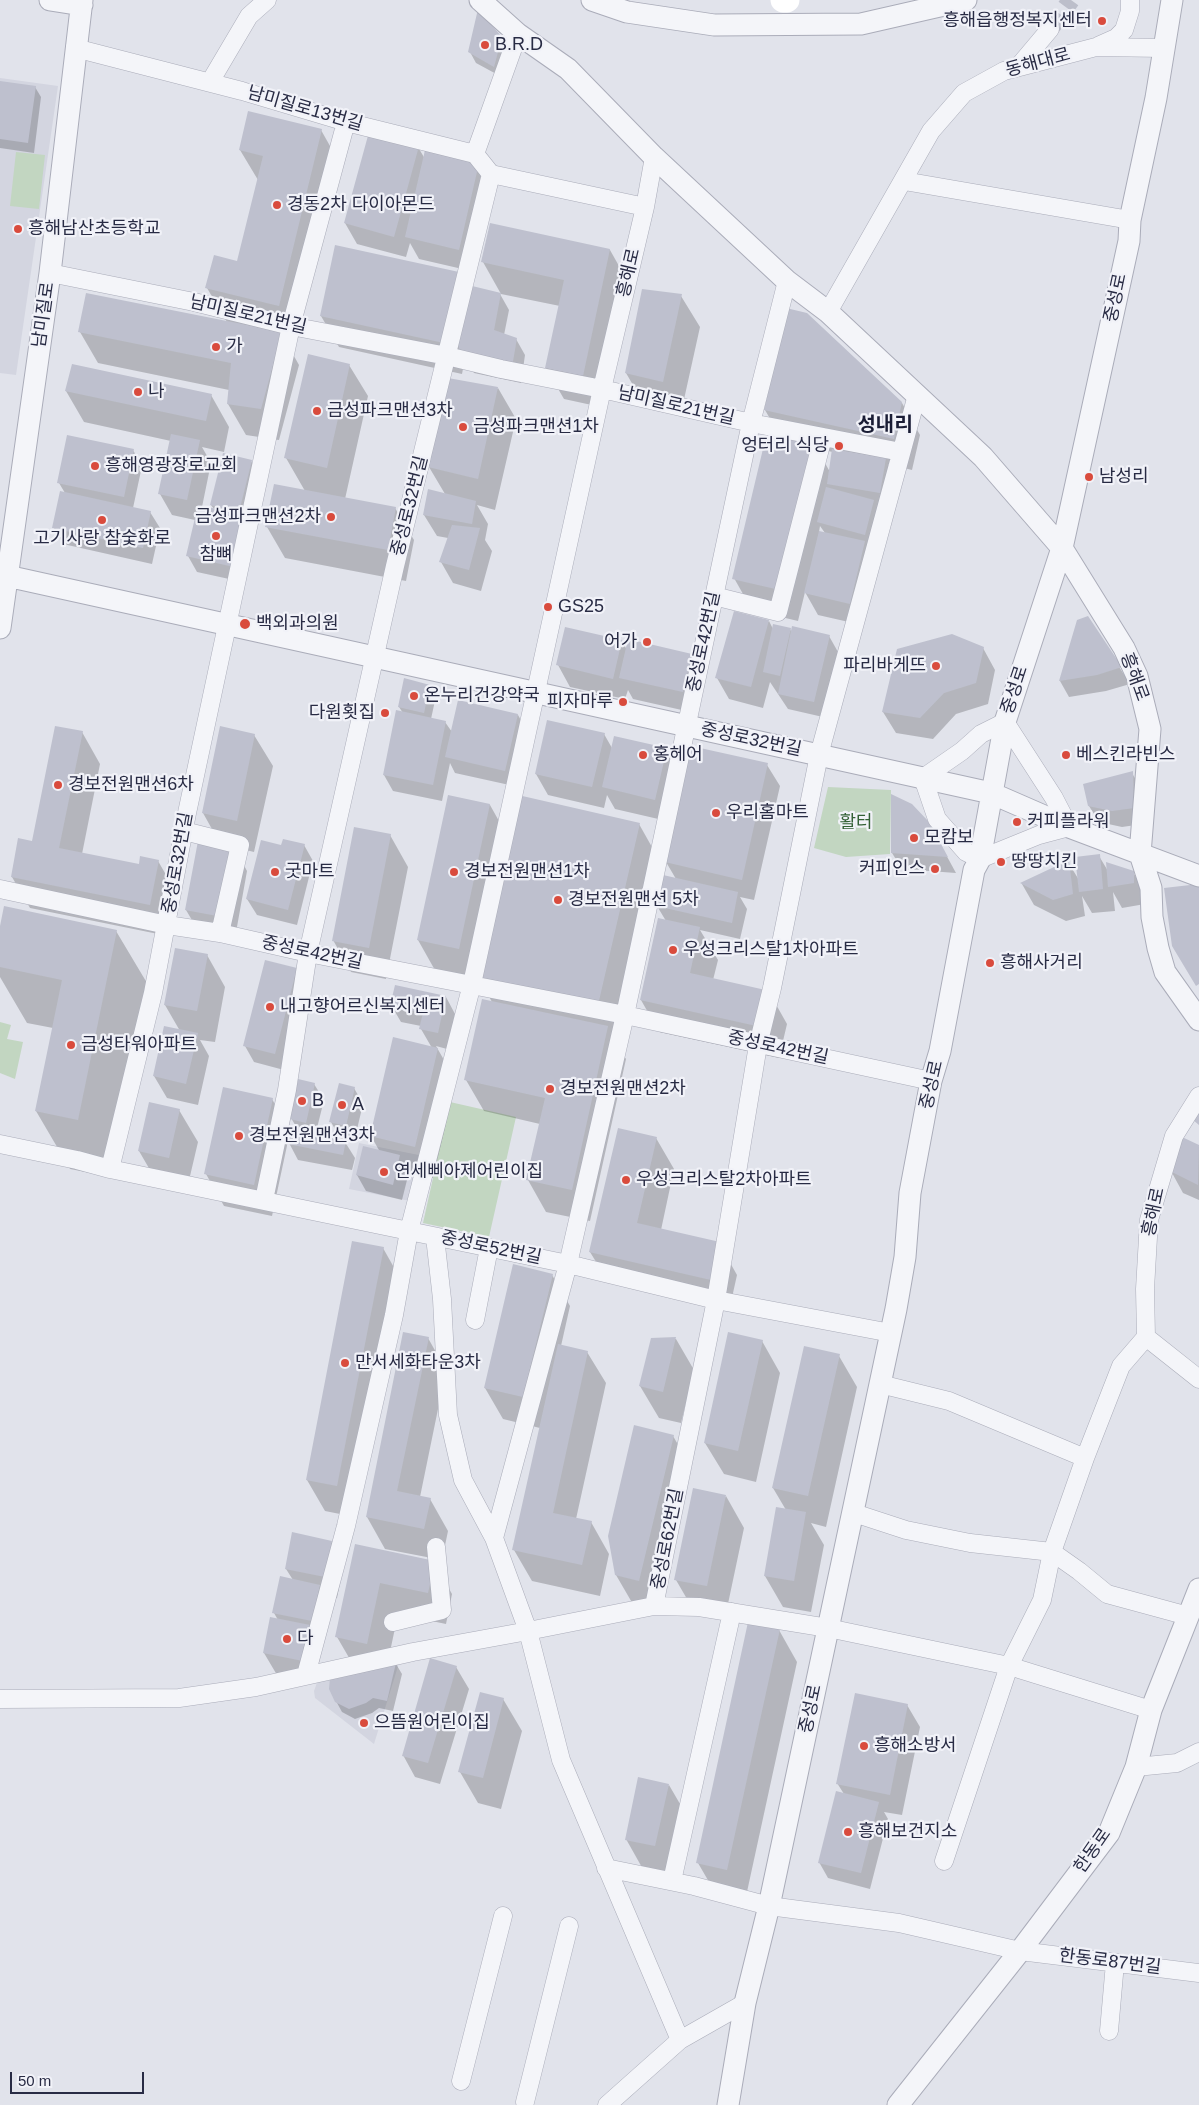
<!DOCTYPE html>
<html>
<head>
<meta charset="utf-8">
<style>
  body { margin:0 }
  #map { position:relative; width:1199px; height:2105px; overflow:hidden; background:#e1e3eb; font-family:Helvetica,sans-serif }
  canvas { display:block }
  .scale { position:absolute; left:10px; top:2072px; width:134px; height:22px; box-sizing:border-box; border:2px solid #282b44; border-top:0; padding-left:6px; font-size:15px; line-height:18px; white-space:nowrap; color:#282b44; -webkit-text-stroke:4px #f1f2f8; paint-order:stroke }
</style>
</head>
<body>
<div id="map">
<canvas width="1199" height="2105"></canvas>
<div class="scale">50 m</div>
</div>
<script>
const context = document.querySelector('canvas').getContext('2d');
context.lineJoin = 'round';
function fillPath(path, color) {
  context.fillStyle = color;
  context.fill(path, 'evenodd');
}
function shape(rows) {
  const path = new Path2D();
  for (const r of rows) {
    path.moveTo(r[0], r[1]);
    for (let i = 2; i < r.length; i += 2) path.lineTo(r[i], r[i + 1]);
  }
  return path;
}
function stroke(path, color, width, dash) {
  context.strokeStyle = color;
  context.lineWidth = width;
  context.lineCap = dash ? 'butt' : 'round';
  context.setLineDash(dash || []);
  context.stroke(path);
}
function drawText(font, color, halo, rows, align = 'center') {
  context.font = font + ' Helvetica,"Noto Sans KR",sans-serif';
  context.lineWidth = 4.5;
  context.setLineDash([]);
  context.textBaseline = 'middle';
  context.strokeStyle = halo;
  context.fillStyle = color;
  for (const [text, x, y, turn = 0] of rows) {
    context.save();
    context.translate(x, y);
    context.rotate((+turn || 0) * Math.PI / 180);
    context.textAlign = isNaN(turn) ? turn : align;
    if (halo) context.strokeText(text, 0, 0);
    context.fillText(text, 0, 0);
    context.restore();
  }
}
const built = shape([
  [0,78,58,86,16,375,0,373],
  [359,1143,419,1155,410,1201,349,1189],
  [400,1660,374,1744,315,1698,314,1691,319,1677]
]);
const green = shape([
  [16,152,45,155,39,209,10,206],
  [828,787,891,790,890,854,846,857,814,848],
  [0,1022,11,1025,7,1039,23,1042,15,1079,0,1073],
  [450,1102,516,1117,489,1237,423,1223]
]);
const shadow = shape([
  [501,38,507,49,500,76,476,63,470,52],
  [0,82,35,87,41,97,34,153,0,148],
  [321,130,339,162,281,333,299,365,279,440,246,435,228,404,229,390,98,363,80,332,227,322,207,288,238,262,258,180,240,150],
  [418,147,425,159,479,164,491,186,471,271,419,259,410,243,406,257,357,244,345,223],
  [610,250,628,282,601,407,564,399,546,368,560,306,501,294,483,262],
  [468,290,500,294,509,310,504,335,516,339,525,355,521,383,474,373,465,358,462,374,339,347,321,316],
  [681,296,700,327,681,413,644,404,626,373],
  [349,365,368,396,345,499,395,508,414,540,406,581,285,558,267,527,305,491,286,458],
  [498,388,516,419,495,510,477,505,488,524,485,540,492,551,481,591,453,583,441,562,448,538,437,536,424,515,445,494,429,467],
  [66,391,211,395,229,427,224,452,202,447,211,463,202,507,214,509,211,505,251,461,264,483,243,582,197,572,188,556,195,520,172,515,160,494,171,441,84,422],
  [902,403,920,435,912,470,888,464,897,480,862,625,818,615,805,592,798,621,752,610,734,578,780,436,765,410],
  [817,449,833,452,830,472],
  [820,526,825,533,819,532],
  [133,450,142,466,133,508,150,512,160,528,152,564,63,544,54,528,65,493,59,483],
  [1088,618,1130,684,1106,691,1069,697,1060,681,1078,621],
  [769,621,773,629,790,629,792,633,829,636,838,652,823,717,788,709,770,682,763,708,729,699,717,678],
  [622,641,627,650,691,655,704,677,695,713,633,699,628,690,625,699,570,687,558,665],
  [983,648,995,670,988,704,956,714,933,739,896,733,883,712],
  [430,686,436,696,431,719,445,722,452,732,518,715,527,731,514,786,455,773,450,763,442,801,393,791,384,775,403,713,399,707],
  [221,728,254,735,273,766,254,852,234,847,247,871,235,938,199,932,186,910,222,847,203,813],
  [82,732,100,764,82,854,140,866,158,861,176,892,168,936,30,908,12,877,33,843],
  [604,734,612,748,666,749,678,770,667,821,615,809,607,795,604,808,548,795,536,774],
  [767,765,780,786,754,900,740,897,747,909,740,939,700,930,718,960,713,980,769,992,787,1024,779,1058,659,1032,641,1000,666,921,657,906,676,879,666,862],
  [1132,773,1141,789,1143,824,1122,827,1099,822,1089,806],
  [449,796,490,805,509,839,639,824,657,856,612,1036,626,1059,590,1221,546,1212,528,1180,540,1124,484,1111,466,1080,492,1002,478,977,436,972,418,940],
  [390,835,408,867,386,979,351,972,333,940],
  [938,840,956,873,902,869,892,853],
  [304,845,313,861,297,925,257,915,247,899],
  [1099,856,1108,871,1133,872,1145,893,1145,904,1122,908,1113,892,1115,911,1092,913,1082,896,1085,916,1066,921,1034,905,1022,884,1068,862,1079,880],
  [116,931,150,988,111,1177,70,1169,36,1111,53,1028,27,1023,0,977,0,932],
  [207,955,225,987,215,1042,200,1040,209,1056,198,1105,167,1098,154,1076,180,1031,165,1005],
  [296,969,306,985,284,1070,254,1062,245,1046],
  [446,997,455,1014,447,1049,436,1046,456,1081,433,1178,409,1172,402,1200,366,1191,357,1175,380,1152,371,1136,432,1048,421,1029,421,1026,401,1022,391,1005],
  [314,1084,324,1100,315,1136,345,1142,355,1158,352,1170,298,1160,288,1141,272,1216,224,1206,206,1174,272,1099,290,1131,300,1133,291,1118],
  [354,1088,363,1104,354,1142,340,1138,331,1122],
  [179,1110,198,1142,187,1189,157,1182,139,1151],
  [656,1138,674,1169,661,1230,719,1243,737,1275,729,1311,609,1283,590,1252],
  [1183,1139,1199,1147,1199,1200,1183,1193,1171,1171],
  [383,1248,401,1280,355,1517,325,1511,307,1480],
  [552,1275,570,1306,561,1346,587,1352,606,1383,576,1519,591,1522,609,1554,600,1596,532,1581,514,1550,540,1428,503,1419,485,1388],
  [428,1338,446,1370,420,1497,430,1499,448,1531,442,1560,385,1549,367,1517],
  [652,1339,676,1339,694,1370,681,1423,659,1418,640,1386],
  [762,1341,780,1373,756,1482,724,1474,705,1443],
  [839,1356,857,1387,826,1527,811,1523,824,1545,811,1612,783,1607,765,1576,786,1510,773,1488],
  [673,1436,691,1467,657,1612,634,1606,616,1575],
  [726,1496,744,1528,725,1618,694,1611,676,1580],
  [332,1542,344,1563,337,1598,325,1596,331,1607,324,1642,318,1641,322,1648,315,1682,277,1675,264,1653,278,1620,274,1613,293,1580,286,1569],
  [356,1546,434,1562,452,1594,446,1624,398,1614,387,1666,396,1664,402,1674,393,1711,379,1708,372,1713,355,1719,342,1712,336,1701,355,1668,337,1637],
  [779,1630,797,1662,745,1901,716,1894,698,1863],
  [456,1667,469,1689,440,1784,415,1777,403,1755],
  [503,1699,522,1731,501,1809,478,1803,460,1772],
  [907,1705,920,1727,902,1815,884,1812,888,1819,870,1889,828,1878,819,1862,844,1794,837,1783],
  [669,1785,687,1816,673,1877,644,1871,626,1839]
]);
const building = shape([
  [478,9,502,37,494,67,468,52],
  [0,81,36,86,28,143,0,139],
  [248,111,322,129,279,306,205,288,214,255,237,261,263,156,239,150],
  [369,132,419,146,394,237,344,223],
  [425,150,479,163,459,250,405,237],
  [490,223,610,249,583,376,545,368,564,280,481,262],
  [335,245,459,272,444,343,320,316],
  [468,285,501,293,494,330,517,338,512,367,463,357,456,341],
  [642,289,682,294,663,382,625,373],
  [86,293,282,332,261,409,227,404,231,363,78,332],
  [786,308,807,313,902,402,894,439,764,410],
  [308,354,350,364,327,468,284,458],
  [72,364,212,394,206,421,65,391],
  [448,378,498,387,478,479,428,467],
  [767,432,815,443,780,590,732,579],
  [171,434,200,440,187,500,158,494],
  [67,435,134,449,124,497,57,483],
  [832,449,886,458,880,493,827,484],
  [223,453,252,460,239,512,210,505],
  [274,484,396,507,388,550,265,527],
  [826,487,874,500,865,535,817,522],
  [428,489,476,501,472,524,423,515],
  [60,491,151,511,143,548,52,528],
  [198,505,245,515,234,567,186,556],
  [452,525,480,528,469,570,439,562],
  [819,531,865,541,850,604,804,593],
  [734,611,769,620,751,687,715,678],
  [1088,616,1122,667,1097,675,1059,681,1077,620],
  [773,624,791,628,780,676,763,672],
  [792,626,830,635,814,702,778,694],
  [565,627,622,640,613,679,556,665],
  [952,634,984,647,976,683,944,693,920,718,882,712,897,649],
  [628,639,692,654,683,692,619,678],
  [404,678,430,685,424,713,398,707],
  [458,700,518,714,505,771,445,757],
  [396,710,446,721,433,785,383,775],
  [547,720,605,733,592,787,535,774],
  [55,726,83,731,59,848,139,864,140,856,159,860,150,905,11,877,18,838,32,841],
  [220,726,255,734,237,821,202,813],
  [614,736,667,748,655,800,602,787],
  [691,746,768,763,742,880,665,862],
  [1133,771,1134,808,1112,811,1088,806,1083,784],
  [891,794,912,804,929,822,948,857,891,853],
  [448,795,490,804,459,949,417,940],
  [518,795,640,823,598,1005,476,977],
  [354,827,391,834,369,948,332,941],
  [283,839,305,844,288,910,246,899,261,840,281,845],
  [198,841,236,848,223,917,185,910],
  [1100,854,1103,889,1079,892,1075,857],
  [1069,860,1073,894,1053,900,1020,883],
  [1106,862,1134,871,1134,883,1108,887],
  [663,875,738,892,732,923,656,906],
  [1199,884,1199,984,1196,986,1172,946,1164,888],
  [4,906,117,930,78,1120,35,1111,62,980,0,967,0,926],
  [658,918,700,927,690,973,770,991,761,1027,640,1000],
  [175,948,208,954,197,1011,164,1005],
  [265,960,297,968,275,1054,243,1046],
  [395,985,446,996,438,1033,419,1029,423,1013,390,1006],
  [482,999,608,1026,572,1190,526,1180,545,1098,464,1080],
  [164,1026,198,1033,186,1084,153,1076],
  [393,1037,438,1048,415,1147,370,1136],
  [298,1079,315,1083,306,1123,290,1119],
  [339,1083,355,1087,346,1126,329,1122],
  [223,1087,273,1098,254,1185,204,1174],
  [149,1102,180,1109,169,1158,138,1151],
  [1199,1112,1199,1125,1193,1120],
  [618,1128,657,1137,637,1223,720,1242,711,1280,589,1252],
  [290,1130,346,1141,343,1155,288,1144],
  [1182,1137,1199,1145,1198,1185,1170,1171],
  [363,1146,400,1155,393,1185,356,1175],
  [352,1241,384,1247,337,1486,306,1480],
  [513,1264,553,1274,523,1397,484,1388],
  [403,1332,429,1337,397,1491,431,1498,424,1529,366,1517],
  [728,1332,763,1340,738,1451,704,1443],
  [676,1337,663,1392,639,1386,651,1338],
  [558,1344,588,1351,553,1513,592,1521,582,1565,512,1550],
  [804,1346,840,1354,808,1496,772,1488],
  [634,1425,674,1435,639,1581,615,1575,608,1536],
  [693,1488,726,1495,707,1586,674,1580],
  [776,1507,806,1512,794,1581,764,1576],
  [292,1532,332,1541,325,1577,285,1569],
  [355,1544,435,1561,428,1593,380,1583,367,1644,335,1637],
  [280,1576,320,1585,312,1621,272,1613],
  [270,1617,310,1625,303,1661,263,1653],
  [748,1622,780,1629,727,1870,696,1863],
  [430,1658,457,1666,428,1763,402,1756],
  [396,1663,387,1701,373,1698,366,1703,349,1709,335,1702,329,1689,330,1678],
  [480,1692,504,1698,483,1778,458,1772],
  [855,1693,908,1704,890,1795,836,1784],
  [638,1777,669,1784,655,1846,625,1840],
  [836,1791,879,1802,861,1873,818,1863]
]);
const minorTunnel = shape([
  [1050,29,1071,0]
]);
const minor = shape([
  [1098,46,1116,38,1124,30,1130,11,1130,0],
  [75,48,242,91,346,122,475,154,491,174,395,566,308,953,287,1090,264,1200],
  [1018,67,1050,29],
  [210,82,249,16,267,0],
  [475,154,518,34],
  [491,174,645,207],
  [904,181,1130,220],
  [50,273,194,302,291,326,447,356,501,369,602,389,751,423,901,452],
  [828,312,931,131,964,93,1004,71,1096,47,1164,48],
  [714,596,778,612,823,437],
  [1005,722,1054,798,1069,827,1039,835,980,859,966,852,937,819,923,778,962,751,981,734,1005,722],
  [184,831,240,845,220,933],
  [0,889,167,925,220,933,308,953,625,1015,931,1081],
  [0,1144,77,1160,110,1169,568,1264,716,1300,891,1333],
  [110,1169,153,993,187,813,291,326,346,122],
  [435,1237,442,1299,448,1415,463,1480,494,1538,528,1631,561,1760,680,2040,745,2003],
  [475,1320,489,1248],
  [1146,1337,1145,1289,1149,1220,1174,1136,1199,1096],
  [1146,1337,1199,1379],
  [880,1384,949,1401,1085,1458],
  [854,1513,906,1530,970,1543,1052,1552,1079,1571,1107,1594,1188,1616],
  [494,1538,568,1264,625,1015,751,423,787,281],
  [654,1606,716,1300,758,1045,772,988,819,755,917,395],
  [393,1622,442,1610,436,1547],
  [306,1675,346,1526,394,1315,409,1231,472,984,602,389,645,207,654,157],
  [0,1699,179,1698,256,1687,413,1652,528,1631,654,1606,699,1607,828,1628,1009,1666,1151,1710],
  [1136,1767,1177,1763,1199,1752],
  [944,1861,1009,1666,1042,1600,1052,1552,1085,1458,1121,1366,1146,1337],
  [606,1868,694,1886,769,1906,899,1923,1020,1951,1199,1973],
  [672,1881,732,1612],
  [1109,2031,1115,1963],
  [461,2081,503,1916],
  [525,2102,569,1926],
  [607,2105,680,2040]
]);
const tertiary = shape([
  [50,0,82,5],
  [480,0,518,34,568,69,654,157,787,281,828,312,983,457,1062,548,1124,648,1137,676,1150,729,1140,854,1151,888,1152,917,1158,948,1165,972,1199,1020],
  [592,0,627,12,714,25,861,24,966,0],
  [7,576,991,793,1069,827,1199,876],
  [0,628,50,273,82,0],
  [728,2105,745,2003,769,1906,896,1309,905,1257,910,1193,931,1081,940,1051,974,870,980,859,1005,722,1062,548,1129,241,1130,220,1156,98,1172,0],
  [898,2105,1020,1951,1109,1833,1136,1767,1151,1710,1199,1589]
]);
const secondary = shape([
  [783,0,787,0]
]);
const markers = [
  [1102,21,5,"#d94b3d"],
  [485,45,5,"#d94b3d"],
  [277,205,5,"#d94b3d"],
  [18,229,5,"#d94b3d"],
  [216,347,5,"#d94b3d"],
  [138,392,5,"#d94b3d"],
  [317,411,5,"#d94b3d"],
  [463,427,5,"#d94b3d"],
  [839,446,5,"#d94b3d"],
  [95,466,5,"#d94b3d"],
  [1089,477,5,"#d94b3d"],
  [331,517,5,"#d94b3d"],
  [102,520,5,"#d94b3d"],
  [216,536,5,"#d94b3d"],
  [548,607,5,"#d94b3d"],
  [245,624,6,"#d94b3d"],
  [647,642,5,"#d94b3d"],
  [936,666,5,"#d94b3d"],
  [414,696,5,"#d94b3d"],
  [623,702,5,"#d94b3d"],
  [385,713,5,"#d94b3d"],
  [643,755,5,"#d94b3d"],
  [1066,755,5,"#d94b3d"],
  [58,785,5,"#d94b3d"],
  [716,813,5,"#d94b3d"],
  [1017,822,5,"#d94b3d"],
  [914,838,5,"#d94b3d"],
  [1001,862,5,"#d94b3d"],
  [935,869,5,"#d94b3d"],
  [275,872,5,"#d94b3d"],
  [454,872,5,"#d94b3d"],
  [558,900,5,"#d94b3d"],
  [673,950,5,"#d94b3d"],
  [990,963,5,"#d94b3d"],
  [270,1007,5,"#d94b3d"],
  [71,1045,5,"#d94b3d"],
  [550,1089,5,"#d94b3d"],
  [302,1101,5,"#d94b3d"],
  [342,1105,5,"#d94b3d"],
  [239,1136,5,"#d94b3d"],
  [384,1172,5,"#d94b3d"],
  [626,1180,5,"#d94b3d"],
  [345,1363,5,"#d94b3d"],
  [287,1639,5,"#d94b3d"],
  [364,1723,5,"#d94b3d"],
  [864,1746,5,"#d94b3d"],
  [848,1832,5,"#d94b3d"]
];
const poiNames = [
  ["흥해읍행정복지센터",1092,21,"right"],
  ["B.R.D",495,45],
  ["경동2차 다이아몬드",287,205],
  ["흥해남산초등학교",28,229],
  ["가",226,347],
  ["나",148,392],
  ["금성파크맨션3차",327,411],
  ["금성파크맨션1차",473,427],
  ["엉터리 식당",829,446,"right"],
  ["흥해영광장로교회",105,466],
  ["남성리",1099,477],
  ["금성파크맨션2차",321,517,"right"],
  ["고기사랑 참숯화로",102,539,"center"],
  ["참뼈",216,555,"center"],
  ["GS25",558,607],
  ["백외과의원",256,624],
  ["어가",637,642,"right"],
  ["파리바게뜨",926,666,"right"],
  ["온누리건강약국",424,696],
  ["피자마루",613,702,"right"],
  ["다원횟집",375,713,"right"],
  ["홍헤어",653,755],
  ["베스킨라빈스",1076,755],
  ["경보전원맨션6차",68,785],
  ["우리홈마트",726,813],
  ["커피플라워",1027,822],
  ["모캄보",924,838],
  ["땅땅치킨",1011,862],
  ["커피인스",925,869,"right"],
  ["굿마트",285,872],
  ["경보전원맨션1차",464,872],
  ["경보전원맨션 5차",568,900],
  ["우성크리스탈1차아파트",683,950],
  ["흥해사거리",1000,963],
  ["내고향어르신복지센터",280,1007],
  ["금성타워아파트",81,1045],
  ["경보전원맨션2차",560,1089],
  ["B",312,1101],
  ["A",352,1105],
  ["경보전원맨션3차",249,1136],
  ["연세삐아제어린이집",394,1172],
  ["우성크리스탈2차아파트",636,1180],
  ["만서세화타운3차",355,1363],
  ["다",297,1639],
  ["으뜸원어린이집",374,1723],
  ["흥해소방서",874,1746],
  ["흥해보건지소",858,1832]
];
const streetNames = [
  ["동해대로",1038,63,-15],
  ["남미질로13번길",305,109,16],
  ["흥해로",629,273,-77],
  ["중성로",1116,298,-78],
  ["남미질로",44,315,-82],
  ["남미질로21번길",248,315,13],
  ["남미질로21번길",676,406,13],
  ["중성로32번길",410,506,-76],
  ["중성로42번길",704,642,-78],
  ["흥해로",1134,677,70],
  ["중성로",1015,690,-72],
  ["중성로32번길",751,740,12],
  ["중성로32번길",178,863,-80],
  ["중성로42번길",312,953,12],
  ["중성로42번길",778,1048,12],
  ["중성로",932,1085,-77],
  ["흥해로",1154,1212,-78],
  ["중성로52번길",491,1248,12],
  ["중성로62번길",668,1539,-79],
  ["중성로",811,1709,-78],
  ["한동로",1093,1851,-55],
  ["한동로87번길",1110,1962,7]
];
const parkNames = [
  ["활터",856,823]
];
const quarterNames = [
  ["성내리",885,425]
];
fillPath(built, '#d3d5e0');
fillPath(green, '#c2d6c1');
fillPath(shadow, '#0003');
fillPath(building, '#bec0ce');
stroke(minorTunnel, '#bcbeca', 18, [18, 9]);
stroke(minor, '#aaacb9', 19);
stroke(tertiary, '#aaacb9', 23);
stroke(minor, '#f4f5f9', 18);
stroke(tertiary, '#f4f5f9', 21);
stroke(secondary, '#fff', 25);
for (const [x, y, r, color] of markers) {
  const dot = new Path2D();
  dot.arc(x, y, r, 0, 2 * Math.PI);
  context.fillStyle = color;
  context.fill(dot);
  stroke(dot, '#f1f2f8', 2);
}
drawText('18px', '#282b44', '#f1f2f8', poiNames, 'left');
drawText('18px', '#282b44', '#f1f2f8', streetNames);
drawText('18px', '#346136', '#f1f2f8', parkNames);
drawText('bold 20px', '#1a1d35', '#f1f2f8', quarterNames);
</script>
</body>
</html>
